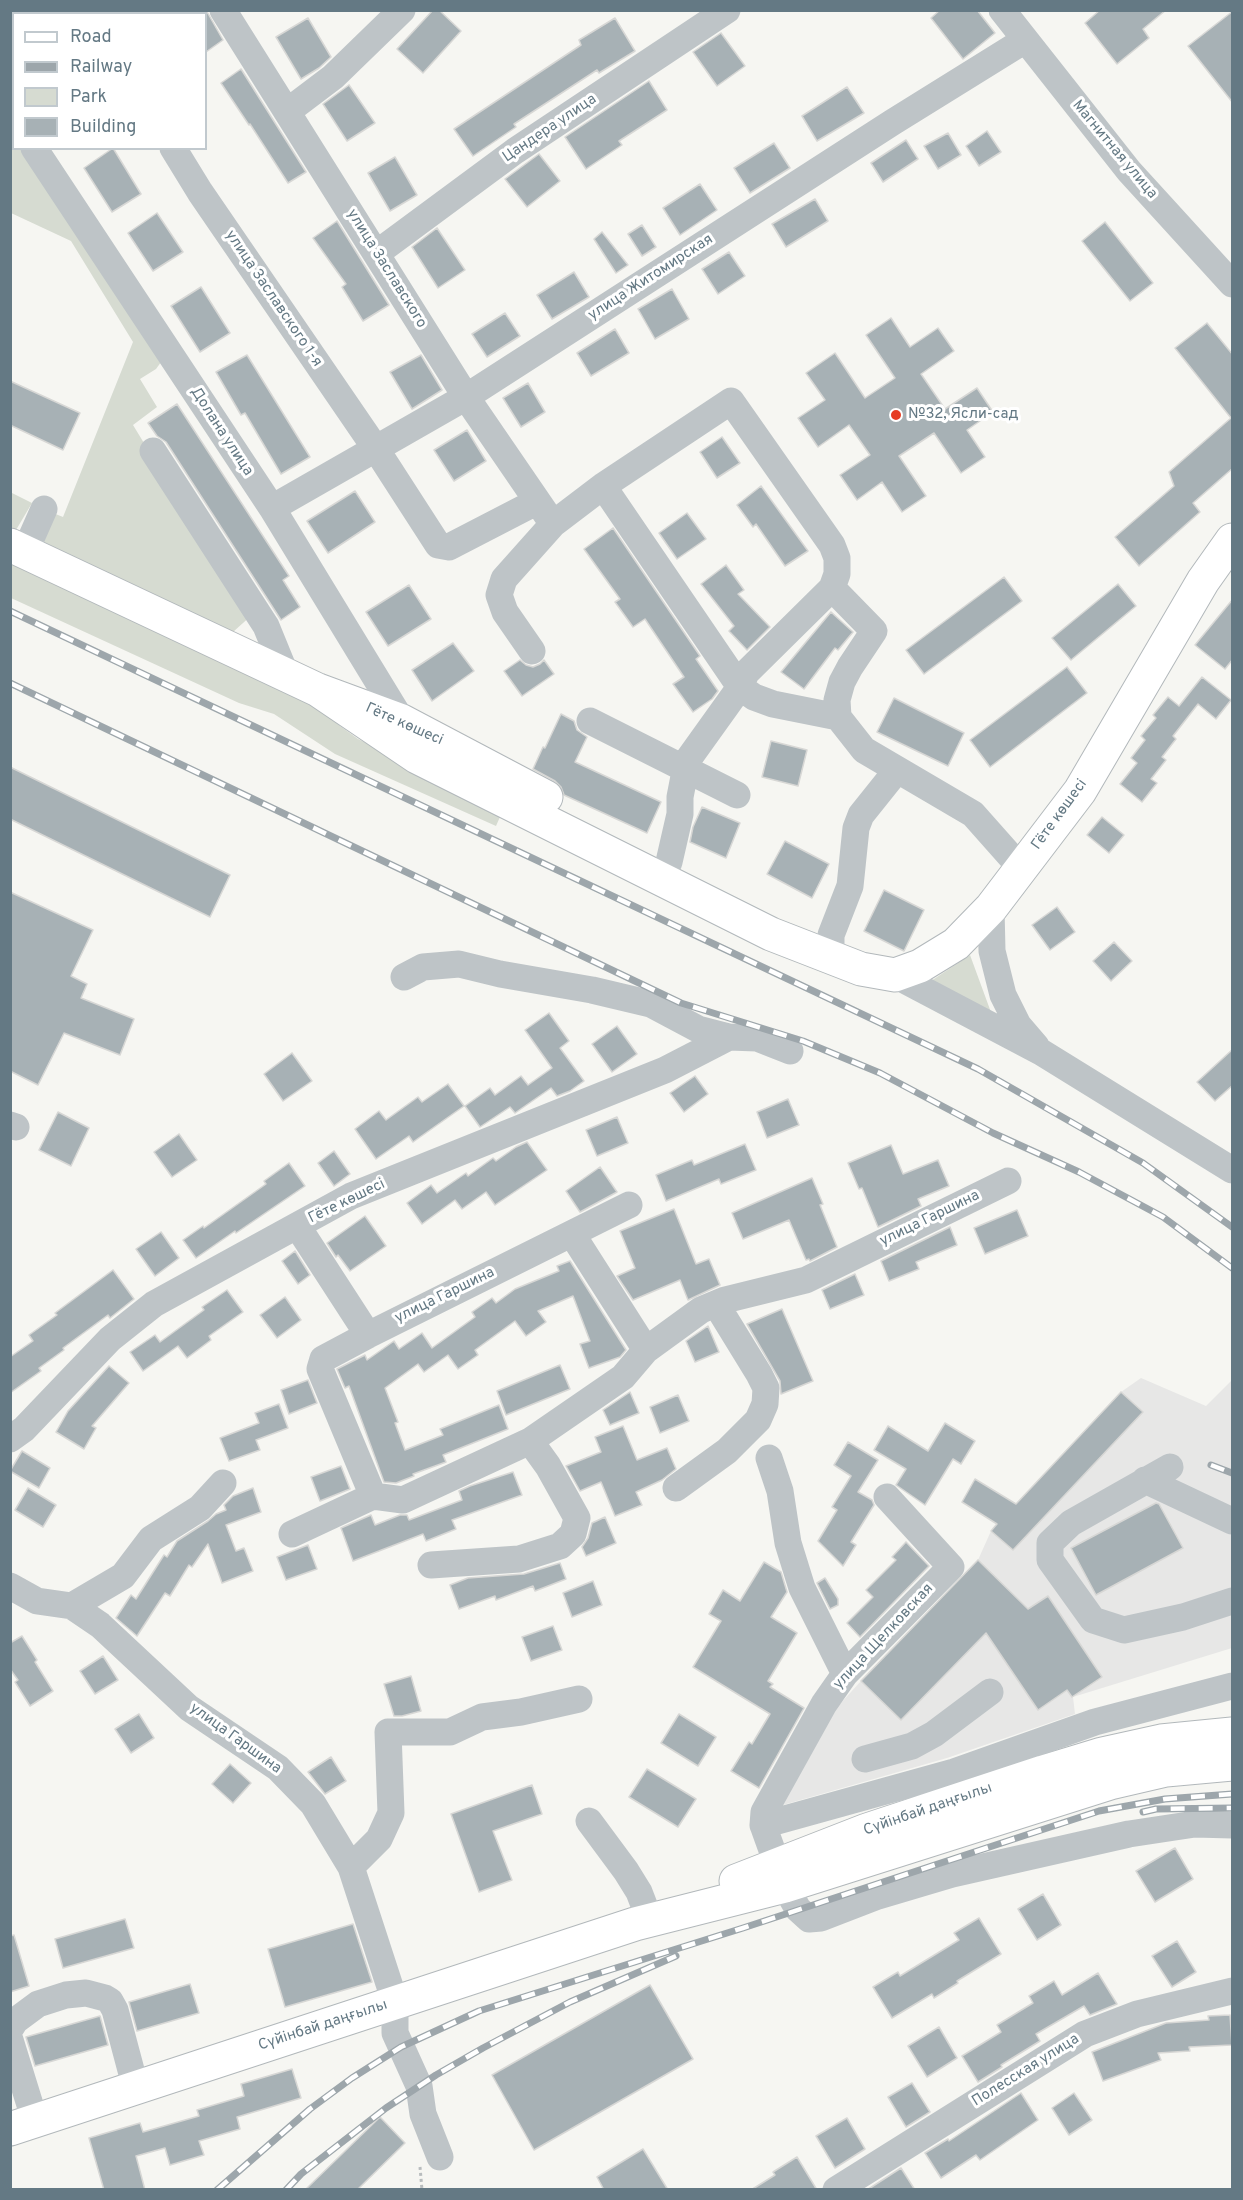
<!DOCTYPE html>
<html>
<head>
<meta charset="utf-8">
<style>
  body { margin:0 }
  #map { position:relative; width:1243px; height:2200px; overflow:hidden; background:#f6f6f2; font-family:Overpass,sans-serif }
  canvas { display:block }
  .frame { position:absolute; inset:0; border:12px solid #647984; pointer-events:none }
  .legend { position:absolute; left:12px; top:12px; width:195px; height:138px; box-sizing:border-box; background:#fff; border:2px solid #c1c9ce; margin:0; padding:8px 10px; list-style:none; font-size:18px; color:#647984 }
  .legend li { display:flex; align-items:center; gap:12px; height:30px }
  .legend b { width:30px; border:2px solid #c1c9ce }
</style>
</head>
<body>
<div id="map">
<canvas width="1243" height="2200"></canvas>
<div class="frame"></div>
<ul class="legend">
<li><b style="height:8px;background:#fff"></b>Road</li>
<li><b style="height:8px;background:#9da6ab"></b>Railway</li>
<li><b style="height:16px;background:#d6dbd1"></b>Park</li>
<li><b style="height:16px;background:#a7b1b5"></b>Building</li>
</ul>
</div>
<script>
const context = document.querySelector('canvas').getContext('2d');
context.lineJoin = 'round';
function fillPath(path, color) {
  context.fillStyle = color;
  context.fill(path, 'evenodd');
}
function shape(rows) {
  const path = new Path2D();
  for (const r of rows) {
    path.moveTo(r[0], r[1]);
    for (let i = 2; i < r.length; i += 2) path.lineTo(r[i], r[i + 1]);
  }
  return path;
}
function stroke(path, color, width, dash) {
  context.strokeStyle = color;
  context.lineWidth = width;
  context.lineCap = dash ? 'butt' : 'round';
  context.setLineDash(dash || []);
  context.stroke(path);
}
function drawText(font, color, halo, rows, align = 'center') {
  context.font = font + ' Overpass,sans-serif';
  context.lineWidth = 6;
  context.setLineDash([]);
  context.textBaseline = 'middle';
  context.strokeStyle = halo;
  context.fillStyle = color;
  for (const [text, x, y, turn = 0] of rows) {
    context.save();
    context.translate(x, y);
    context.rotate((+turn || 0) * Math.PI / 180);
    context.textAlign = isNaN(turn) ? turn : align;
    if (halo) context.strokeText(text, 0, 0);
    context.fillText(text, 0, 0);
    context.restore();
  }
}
const built = shape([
  [1141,1378,1206,1406,1232,1380,1232,1648,1073,1697,1075,1714,947,1758,776,1807,829,1716,861,1681,978,1560,991,1531,1121,1392]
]);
const green = shape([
  [11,132,13,133,14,148,41,149,164,358,156,369,140,379,157,407,133,425,181,504,253,614,233,632,44,544,42,539,53,513,63,517,133,342,71,241,11,213],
  [10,492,32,503,16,530,11,527],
  [10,553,320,705,340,726,358,739,503,810,496,826,335,754,274,714,239,703,11,598],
  [970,955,992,1015,925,985]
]);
const building = shape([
  [206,10,223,40,206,52,206,10],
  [433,10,439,10,461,31,423,73,397,49,433,10],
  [940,10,977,10,995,33,963,59,931,18,940,10],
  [1100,10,1166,10,1143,29,1149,38,1117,64,1085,23,1100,10],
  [1233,11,1233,103,1188,46,1233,11],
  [308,18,331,57,319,68,301,79,276,37,308,18],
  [615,18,635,51,599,73,597,70,514,124,516,127,473,156,454,129,581,45,579,40,615,18],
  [721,33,745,66,717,86,693,52,721,33],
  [241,69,306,172,288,183,250,124,249,125,221,83,241,69],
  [649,81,667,110,619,141,622,145,586,169,565,137,649,81],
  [349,85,375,123,347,141,323,104,349,85],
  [847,87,864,113,817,141,802,116,847,87],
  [987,131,1001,152,979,166,966,146,987,131],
  [948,133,961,155,938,169,924,146,948,133],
  [906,140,918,159,883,182,871,163,906,140],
  [774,143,790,168,750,193,734,168,774,143],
  [113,148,141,194,112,212,84,168,113,148],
  [539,154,560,181,527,207,505,179,539,154],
  [395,157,417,195,390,211,368,173,395,157],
  [700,184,717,210,680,235,663,208,700,184],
  [815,199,828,221,786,247,772,224,815,199],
  [157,213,183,252,153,271,128,233,157,213],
  [337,221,389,305,363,321,342,287,346,284,313,238,337,221],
  [1105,222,1153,283,1130,301,1082,241,1105,222],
  [642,225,656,247,642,256,628,234,642,225],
  [437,228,465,270,438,288,412,247,437,228],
  [602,232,628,265,616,273,594,239,602,232],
  [729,252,745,276,718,294,702,269,729,252],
  [574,272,589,297,552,319,537,295,574,272],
  [201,287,230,333,200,352,171,306,201,287],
  [672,289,689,319,655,339,638,309,672,289],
  [505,313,520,336,487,357,472,334,505,313],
  [891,318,910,347,938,328,954,351,921,374,945,409,977,388,993,412,967,430,985,457,961,473,934,433,899,456,926,496,902,512,882,482,857,500,840,475,870,455,849,425,818,447,798,418,825,400,806,373,835,353,865,398,895,378,866,335,891,318],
  [1207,323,1233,355,1233,468,1193,503,1200,512,1139,566,1115,537,1174,486,1169,472,1231,418,1175,348,1207,323],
  [615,329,629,353,591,376,577,353,615,329],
  [247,355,310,457,281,474,245,413,241,415,216,372,247,355],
  [421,355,442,390,412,409,390,372,421,355],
  [10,381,80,413,63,450,10,425,10,381],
  [528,383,545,412,521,427,503,398,528,383],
  [177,404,289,576,283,580,300,607,281,620,166,442,157,436,148,423,177,404],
  [467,430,486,461,454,481,434,450,467,430],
  [722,437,740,463,717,478,700,452,722,437],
  [761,486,808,551,785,566,756,524,753,527,737,505,761,486],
  [355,491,375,522,328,553,307,521,355,491],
  [687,513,706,539,677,559,659,533,687,513],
  [613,528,700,656,696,659,718,691,712,699,693,712,673,684,684,677,645,619,633,627,615,602,620,599,584,549,613,528],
  [726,565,744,590,738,594,770,627,747,650,729,631,734,626,701,584,726,565],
  [1004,577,1022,601,924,674,906,650,1004,577],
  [1118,584,1136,606,1071,660,1052,638,1118,584],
  [409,585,431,619,388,646,366,612,409,585],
  [1233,599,1233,659,1225,669,1195,645,1233,599],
  [831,612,853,632,838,650,835,648,804,689,781,672,831,612],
  [453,643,474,671,432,701,412,670,453,643],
  [520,660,526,665,533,667,540,664,544,660,554,674,522,696,504,671,520,660],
  [1067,667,1087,693,990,767,970,740,1067,667],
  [1202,677,1231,700,1216,719,1198,704,1173,736,1176,739,1162,757,1166,760,1151,779,1157,783,1142,802,1120,784,1137,763,1131,758,1145,740,1141,736,1156,718,1153,715,1168,697,1179,706,1202,677],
  [894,698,964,733,948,766,877,732,894,698],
  [561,714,574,721,577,730,587,737,575,762,661,802,647,833,564,795,561,787,555,781,533,769,543,747,545,748,561,714],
  [771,741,807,750,798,786,762,777,771,741],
  [10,767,230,875,210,917,10,819,10,767],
  [702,807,740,823,726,858,690,842,693,827,702,807],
  [1102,817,1124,835,1109,853,1087,835,1102,817],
  [785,841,829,864,812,898,767,874,785,841],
  [884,890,924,910,904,951,864,931,884,890],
  [10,892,93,930,71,976,87,984,81,998,134,1019,120,1055,64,1033,38,1085,10,1071,10,892],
  [1057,907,1075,932,1050,950,1032,925,1057,907],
  [1114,942,1132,961,1111,981,1093,961,1114,942],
  [549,1013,569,1041,560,1048,584,1081,570,1091,557,1096,551,1088,515,1113,510,1107,480,1127,465,1106,490,1088,495,1095,521,1076,528,1085,552,1068,525,1030,549,1013],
  [617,1026,637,1054,612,1072,592,1044,617,1026],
  [1233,1049,1233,1085,1215,1101,1197,1082,1233,1049],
  [292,1053,312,1081,283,1101,264,1074,292,1053],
  [695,1076,708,1094,684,1112,670,1093,695,1076],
  [448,1084,464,1106,413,1142,409,1136,376,1159,355,1129,379,1111,386,1120,418,1097,422,1102,448,1084],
  [788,1099,799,1125,767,1138,757,1112,788,1099],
  [58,1112,89,1128,71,1166,39,1150,58,1112],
  [617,1117,628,1143,597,1156,586,1130,617,1117],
  [179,1134,197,1160,172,1177,154,1152,179,1134],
  [527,1142,547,1170,495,1205,486,1192,462,1209,455,1200,422,1224,407,1203,431,1185,437,1193,466,1173,468,1176,493,1158,496,1161,516,1147,527,1142],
  [745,1144,756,1170,721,1184,719,1179,666,1201,656,1175,692,1160,694,1165,745,1144],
  [891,1145,903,1174,938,1160,949,1186,918,1199,921,1206,878,1227,862,1188,859,1189,848,1163,891,1145],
  [334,1151,350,1174,334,1186,318,1163,334,1151],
  [289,1163,305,1186,236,1233,235,1231,196,1258,183,1240,203,1226,204,1228,266,1184,264,1181,289,1163],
  [600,1167,617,1192,580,1212,566,1191,600,1167],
  [812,1178,823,1204,820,1205,837,1247,810,1261,809,1259,806,1260,789,1220,743,1239,732,1213,812,1178],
  [674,1209,696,1264,709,1259,720,1285,688,1300,680,1280,633,1300,617,1276,635,1268,620,1231,674,1209],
  [1017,1210,1028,1236,985,1254,974,1228,1017,1210],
  [365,1216,386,1246,350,1271,338,1255,336,1257,327,1243,365,1216],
  [950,1227,957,1245,916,1262,919,1269,889,1281,881,1261,950,1227],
  [161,1232,179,1258,155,1276,136,1249,161,1232],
  [295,1251,310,1275,298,1284,282,1261,295,1251],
  [570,1261,626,1350,620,1357,589,1368,580,1344,590,1341,573,1296,538,1311,546,1322,526,1336,515,1321,475,1350,478,1355,458,1369,448,1355,424,1372,418,1364,385,1388,398,1422,395,1423,405,1450,443,1435,440,1429,499,1405,508,1429,443,1455,446,1462,413,1474,414,1476,396,1483,384,1482,349,1386,345,1388,337,1369,365,1355,367,1360,394,1341,399,1349,422,1333,432,1348,475,1317,472,1312,492,1298,496,1303,515,1289,559,1271,557,1266,570,1261],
  [113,1270,134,1299,110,1318,108,1315,63,1348,64,1350,39,1368,41,1371,10,1393,10,1357,33,1341,29,1335,57,1315,55,1313,113,1270],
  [855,1274,864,1295,830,1309,822,1290,855,1274],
  [227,1290,243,1312,209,1336,211,1340,187,1358,178,1346,143,1371,130,1352,155,1335,160,1342,204,1310,202,1307,227,1290],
  [285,1297,301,1320,277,1338,260,1315,285,1297],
  [782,1309,813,1381,781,1394,780,1381,747,1324,782,1309],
  [708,1326,719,1352,695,1362,686,1341,708,1326],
  [560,1365,570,1389,506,1415,497,1391,560,1365],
  [109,1366,129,1383,92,1426,96,1428,84,1449,56,1432,68,1411,109,1366],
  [308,1380,317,1403,289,1414,281,1390,308,1380],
  [630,1392,639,1413,610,1425,603,1410,630,1392],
  [1121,1392,1143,1412,1013,1550,991,1531,997,1524,962,1502,975,1479,1016,1504,1121,1392],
  [678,1395,689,1421,660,1433,650,1407,678,1395],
  [279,1404,288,1428,256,1440,260,1450,229,1461,220,1438,259,1423,255,1413,279,1404],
  [945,1423,975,1441,961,1464,953,1459,925,1505,896,1485,906,1469,874,1450,888,1426,928,1451,945,1423],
  [623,1426,637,1460,667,1448,676,1469,662,1480,636,1492,642,1505,615,1516,601,1482,580,1491,566,1466,601,1452,595,1437,623,1426],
  [848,1442,878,1460,858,1492,872,1500,874,1505,851,1542,856,1545,843,1566,818,1541,837,1510,832,1507,851,1476,834,1465,848,1442],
  [22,1451,50,1468,39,1488,10,1471,22,1451],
  [341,1466,350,1489,320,1501,311,1477,341,1466],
  [513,1472,522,1495,452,1520,456,1529,426,1541,423,1534,353,1561,341,1528,371,1515,375,1525,400,1515,407,1515,409,1520,462,1500,459,1491,470,1486,513,1472],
  [28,1488,56,1505,43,1527,15,1510,28,1488],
  [253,1488,261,1512,226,1525,236,1551,244,1548,253,1571,222,1583,208,1544,192,1567,189,1565,170,1596,165,1593,137,1636,116,1618,131,1595,136,1599,164,1555,167,1557,177,1541,208,1521,216,1514,226,1510,224,1505,233,1496,253,1488],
  [1156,1503,1159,1504,1183,1548,1096,1595,1071,1548,1156,1503],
  [605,1517,616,1543,586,1556,582,1547,588,1538,592,1523,605,1517],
  [906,1542,929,1566,860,1637,847,1623,873,1597,866,1590,896,1560,892,1557,906,1542],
  [308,1545,317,1569,286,1580,277,1557,308,1545],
  [978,1560,1028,1609,1048,1596,1102,1677,1072,1697,1067,1690,1038,1710,986,1633,901,1720,861,1681,978,1560],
  [764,1562,781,1572,787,1592,771,1617,797,1633,768,1681,773,1684,770,1687,804,1708,759,1788,731,1771,749,1742,752,1744,770,1714,693,1667,721,1621,709,1614,723,1590,740,1601,764,1562],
  [560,1563,566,1579,535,1591,533,1586,496,1600,495,1596,459,1609,450,1585,468,1578,524,1574,560,1563],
  [825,1578,838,1599,838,1605,830,1609,817,1583,825,1578],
  [593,1581,602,1605,572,1617,563,1593,593,1581],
  [553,1626,562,1650,531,1661,522,1637,553,1626],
  [22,1636,37,1660,35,1662,53,1691,30,1706,15,1682,18,1680,10,1669,10,1643,22,1636],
  [103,1656,118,1680,95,1694,80,1671,103,1656],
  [411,1676,421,1711,402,1716,394,1716,384,1684,411,1676],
  [139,1714,154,1738,131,1753,115,1729,139,1714],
  [679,1714,716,1737,698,1766,661,1743,679,1714],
  [331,1757,346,1781,325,1794,308,1772,331,1757],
  [230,1764,251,1783,233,1803,212,1784,230,1764],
  [647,1769,696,1799,678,1827,629,1797,647,1769],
  [532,1785,542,1814,493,1831,512,1880,479,1892,451,1814,532,1785],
  [1175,1848,1193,1879,1155,1902,1136,1871,1175,1848],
  [1043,1894,1061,1925,1037,1940,1018,1909,1043,1894],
  [979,1918,1001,1954,957,1981,958,1983,934,1998,932,1994,892,2018,873,1987,898,1972,900,1976,959,1940,954,1933,979,1918],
  [125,1919,134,1948,63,1968,55,1939,125,1919],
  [353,1924,372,1982,285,2007,268,1949,353,1924],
  [14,1935,29,1986,10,1992,10,1936,14,1935],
  [1177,1941,1196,1972,1172,1987,1152,1956,1177,1941],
  [1098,1973,1117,2004,1090,2015,1084,2006,1036,2034,1040,2041,1001,2065,1002,2067,978,2082,962,2056,1001,2032,997,2025,1033,2003,1029,1996,1054,1981,1062,1995,1098,1973],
  [190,1984,199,2013,137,2031,129,2002,190,1984],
  [650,1985,693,2059,534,2150,492,2075,650,1985],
  [1230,2015,1232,2045,1189,2047,1190,2051,1158,2053,1161,2060,1103,2081,1092,2052,1166,2023,1209,2020,1208,2016,1230,2015],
  [100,2016,108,2045,35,2066,26,2037,100,2016],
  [939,2027,957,2058,927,2077,908,2046,939,2027],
  [292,2069,301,2098,237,2117,240,2129,199,2141,204,2155,170,2165,165,2148,136,2156,145,2190,104,2190,89,2138,140,2123,143,2132,199,2116,197,2110,244,2096,241,2084,292,2069],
  [912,2083,930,2112,906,2127,888,2097,912,2083],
  [1021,2093,1038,2120,980,2160,976,2155,941,2178,925,2153,948,2139,949,2141,1021,2093],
  [1074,2093,1092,2120,1069,2135,1052,2108,1074,2093],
  [380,2117,405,2143,357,2190,305,2190,380,2117],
  [847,2118,865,2149,835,2168,816,2136,847,2118],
  [643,2149,668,2190,604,2190,597,2177,643,2149],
  [797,2157,817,2190,751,2190,775,2175,773,2172,797,2157],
  [901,2168,915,2190,867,2190,901,2168]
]);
const path = shape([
  [420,2167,422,2190]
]);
const minor = shape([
  [86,10,88,14],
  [223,10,466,397,553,524],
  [1002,10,1129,171,1232,284],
  [288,111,333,77,402,10],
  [10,116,14,120],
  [34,148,272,508,402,721],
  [173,148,200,192,376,449,438,545,449,547,536,502],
  [377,253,515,151,727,10],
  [153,451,266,626,286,675],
  [603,486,740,687,754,697,773,704,838,717,864,750,973,814,1020,867],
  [272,508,466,397,893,122,1025,40],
  [25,552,44,509],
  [832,588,874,631,850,667,842,682,837,700,838,717],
  [532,651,505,612,499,595,504,579,553,524,603,486,731,401,832,545,837,558,837,574,832,588,746,673,740,687,687,761,680,797,680,814,669,862],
  [590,721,737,795],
  [991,908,992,951,1003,995,1018,1025,1036,1046],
  [831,959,831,935,850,886,856,828,861,815,897,770],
  [895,975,1041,1052,1232,1170],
  [404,977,423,967,459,964,500,974,592,990,651,1004,698,1029,729,1037,757,1038,790,1051],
  [10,1125,16,1127],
  [298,1227,368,1335],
  [572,1234,646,1350],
  [10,1439,24,1429,110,1339,154,1304,351,1196,665,1070,729,1037],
  [769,1458,780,1491,788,1543,802,1588,845,1674],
  [1170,1467,1071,1523,1050,1543,1050,1560,1093,1620,1124,1630,1183,1617,1232,1601],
  [1145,1480,1232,1521],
  [676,1488,727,1451,758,1420,765,1404,766,1388,759,1374,716,1304],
  [373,1496,320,1369,323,1359,368,1335,629,1205],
  [292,1534,373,1496,403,1500,530,1441,623,1377,646,1350,701,1310,725,1300,806,1280,1008,1181],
  [431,1565,519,1559,560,1546,573,1534,577,1518,548,1466,530,1441],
  [10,1586,37,1601,72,1606,100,1625,189,1708,278,1768,313,1804,351,1867,395,2002,395,2033,419,2086,423,2114,440,2157],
  [72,1606,123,1576,151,1539,200,1508,223,1483],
  [865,1759,912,1746,934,1734,990,1692],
  [589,1821,626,1871,639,1892,649,1918],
  [763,1825,764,1812,824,1704,845,1674,951,1567,887,1497],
  [777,1864,763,1825,954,1772,1095,1722,1232,1686],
  [351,1867,379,1839,391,1813,388,1732,450,1732,482,1717,521,1712,579,1699],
  [785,1886,798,1909,809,1919,821,1918,878,1896,952,1874,1129,1834,1195,1824,1232,1825],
  [10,2029,15,2021,38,2004,66,1995,86,1993,105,1998,110,2001,115,2010,136,2089],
  [10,2040,35,2121],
  [836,2190,1085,2034,1137,2014,1232,1991]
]);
const major = shape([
  [10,545,318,690,402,721,546,797],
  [318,690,417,757,771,934,861,969,895,975,920,966,956,944,991,908,1080,791,1203,581,1232,540],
  [736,1881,867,1830,1043,1772,1102,1754,1161,1741,1232,1734],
  [10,2129,635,1924,785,1886,1110,1783,1166,1770,1232,1764]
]);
const rail = shape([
  [10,611,978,1069,1143,1163,1232,1227],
  [10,683,681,1003,803,1041,880,1073,993,1133,1079,1172,1163,1217,1232,1268],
  [1211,1465,1232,1473],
  [1143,1812,1156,1809,1232,1808],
  [217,2190,310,2109,352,2078,401,2047,479,2011,743,1928,1099,1811,1165,1799,1232,1794],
  [286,2190,301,2174,386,2108,436,2075,483,2048,570,2002,676,1956]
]);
const markers = [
  [896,415,6,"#e63c22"]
];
const streetNames = [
  ["Цандера улица",550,129,-34],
  ["Магнитная улица",1114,150,50],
  ["улица Заславского",386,269,58],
  ["улица Житомирская",651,278,-33],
  ["улица Заславского 1-я",273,299,56],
  ["Долана улица",221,432,57],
  ["Гёте көшесі",404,725,24],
  ["Гёте көшесі",1060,815,-54],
  ["Гёте көшесі",347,1202,-26],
  ["улица Гаршина",930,1219,-26],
  ["улица Гаршина",445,1296,-26],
  ["улица Щелковская",884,1637,-47],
  ["улица Гаршина",235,1739,36],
  ["Сүйінбай даңғылы",928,1810,-19],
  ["Сүйінбай даңғылы",323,2026,-18],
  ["Полесская улица",1026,2071,-32]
];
const poiNames = [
  ["№32, Ясли-сад",908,415]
];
fillPath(built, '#e7e7e6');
fillPath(green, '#d6dbd1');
fillPath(building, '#a7b1b5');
stroke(building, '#d7d7d5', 1.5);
stroke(major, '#b2b8bb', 35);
stroke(path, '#b8bcbe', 3, [3, 3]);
stroke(minor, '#bec4c7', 27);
stroke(major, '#fff', 33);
stroke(rail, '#9da6ab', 7);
stroke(rail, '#fff', 4.5, [14]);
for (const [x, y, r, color] of markers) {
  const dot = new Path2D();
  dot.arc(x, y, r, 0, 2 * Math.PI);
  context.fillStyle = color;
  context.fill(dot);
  stroke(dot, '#fff', 2);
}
drawText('15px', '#647984', '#fff', streetNames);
drawText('15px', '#647984', '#fff', poiNames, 'left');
</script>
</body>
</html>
